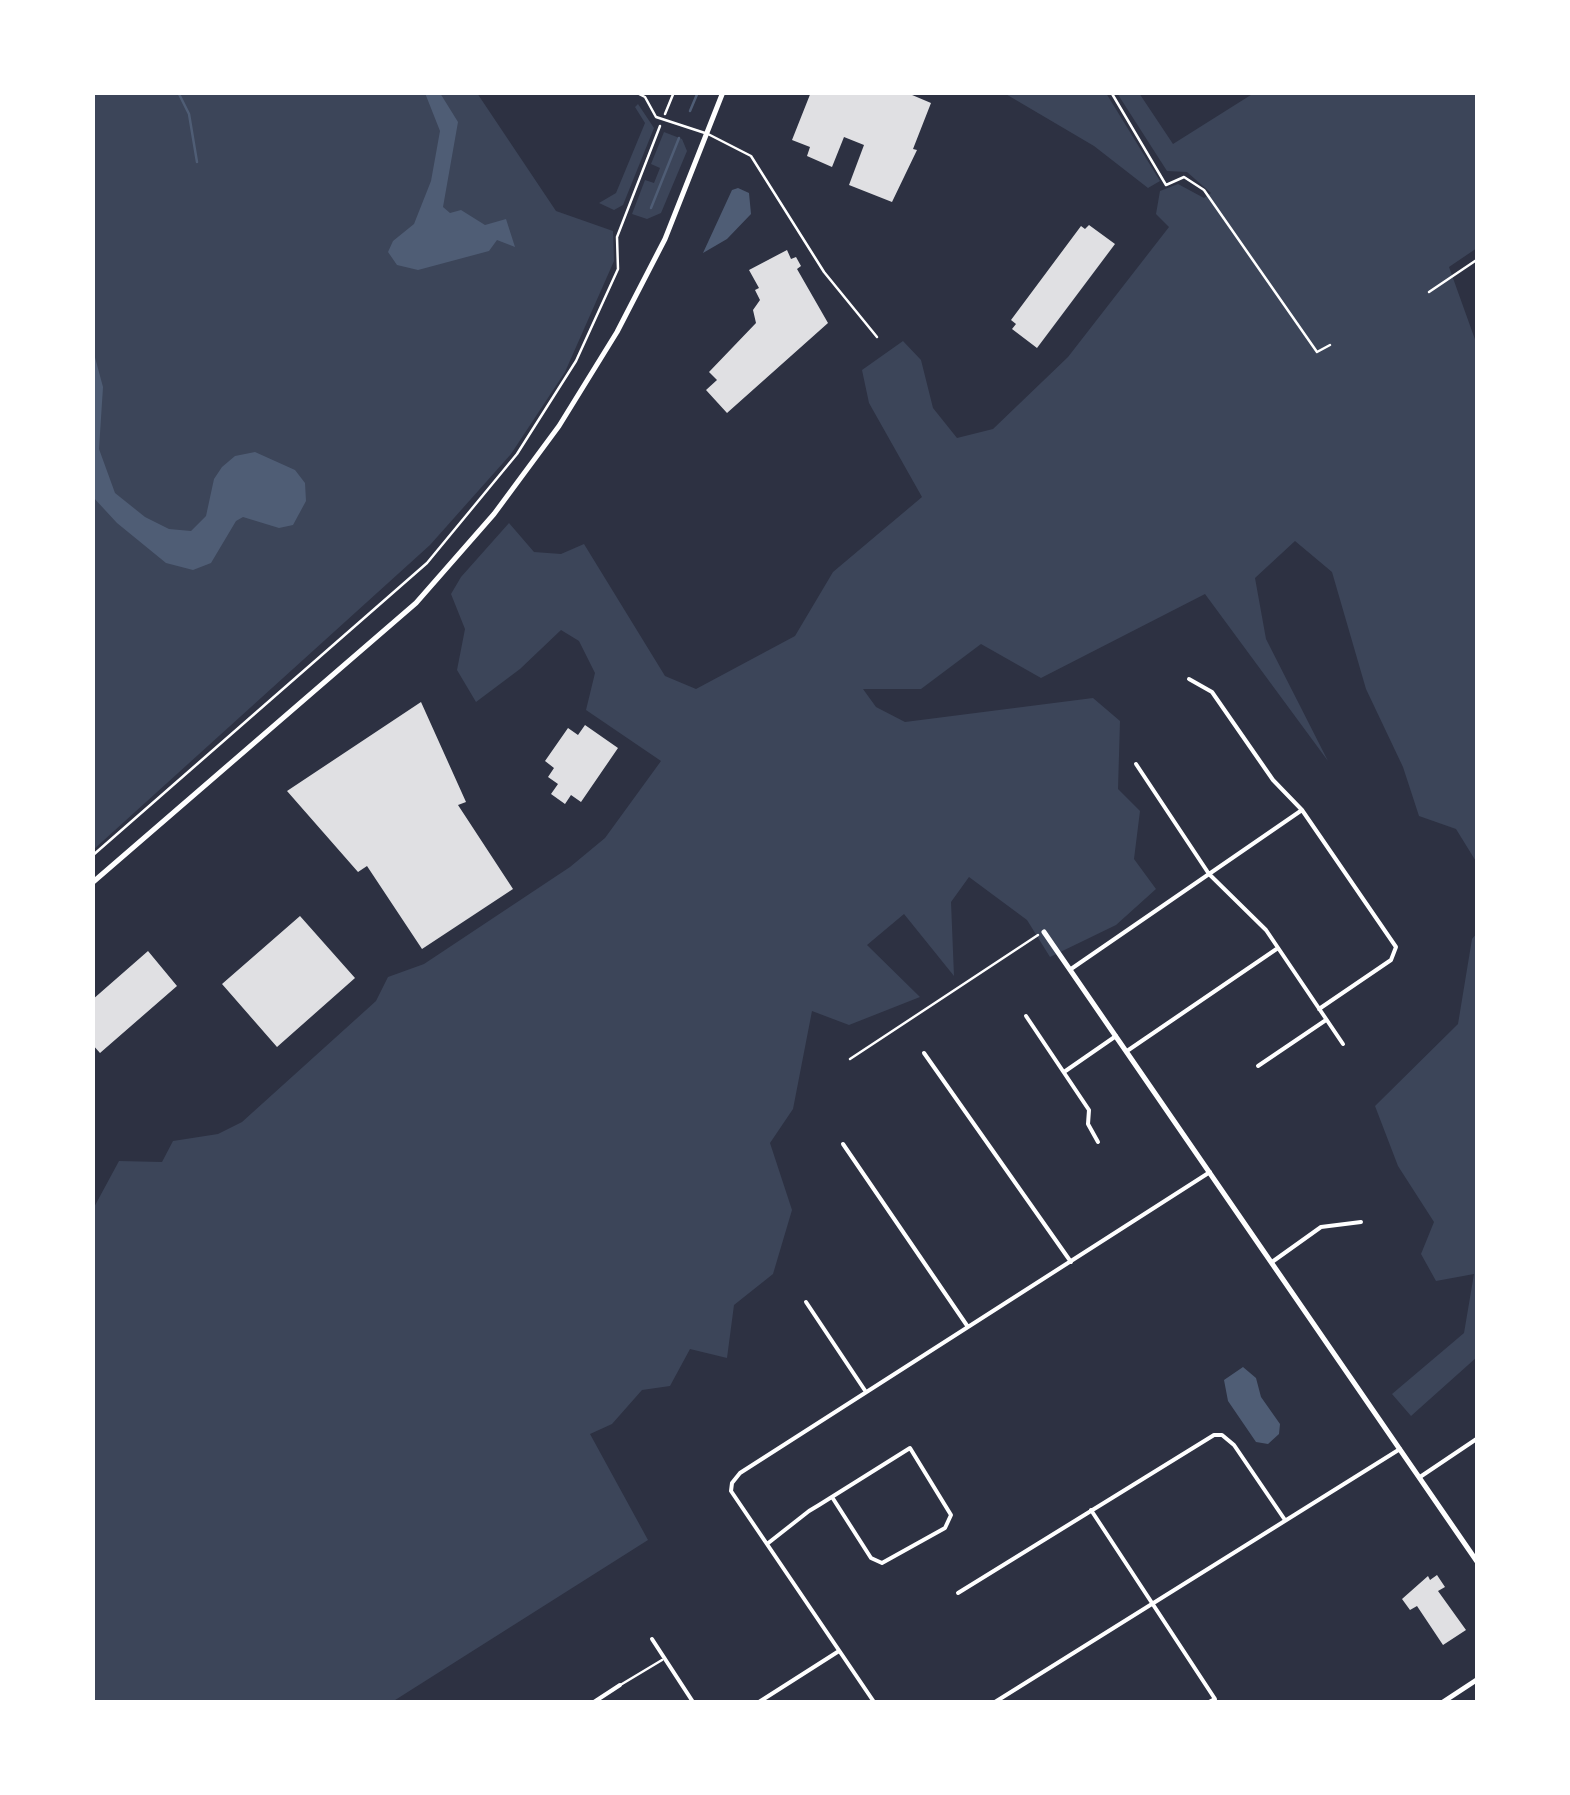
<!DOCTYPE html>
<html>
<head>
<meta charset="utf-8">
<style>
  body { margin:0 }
  #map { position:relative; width:1570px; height:1795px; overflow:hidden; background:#2d3142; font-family:Georgia,serif }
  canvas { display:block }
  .frame { position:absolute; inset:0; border:95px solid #fff; pointer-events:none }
</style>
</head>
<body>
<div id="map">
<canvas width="1570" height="1795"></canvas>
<div class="frame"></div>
</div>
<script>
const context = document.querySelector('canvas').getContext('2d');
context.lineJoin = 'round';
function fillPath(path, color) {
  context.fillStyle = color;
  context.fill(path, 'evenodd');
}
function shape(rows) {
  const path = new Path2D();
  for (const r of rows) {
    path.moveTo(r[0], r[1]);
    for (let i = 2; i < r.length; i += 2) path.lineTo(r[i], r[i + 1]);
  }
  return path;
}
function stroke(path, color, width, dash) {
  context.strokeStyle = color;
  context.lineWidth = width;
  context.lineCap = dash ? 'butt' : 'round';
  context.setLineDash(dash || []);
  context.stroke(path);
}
const green = shape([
  [93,93,477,93,556,211,613,231,614,261,565,372,511,454,430,545,93,850],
  [1004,93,1106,93,1160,181,1148,188,1094,146],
  [1117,93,1139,93,1173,144,1254,93,1477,93,1477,248,1449,267,1477,345,1477,863,1456,829,1419,816,1403,767,1366,689,1332,572,1295,541,1255,578,1266,639,1328,761,1205,594,1041,678,981,644,921,689,863,689,876,707,905,722,1093,698,1120,721,1118,789,1140,811,1134,859,1156,889,1116,925,1050,957,1027,920,969,877,951,902,954,976,904,914,867,945,920,997,849,1025,812,1011,793,1109,770,1143,792,1210,773,1274,734,1305,727,1358,690,1349,670,1386,642,1390,612,1424,590,1434,648,1540,392,1702,93,1702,92,1211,119,1161,162,1162,173,1141,218,1134,242,1122,376,1001,388,977,424,964,570,867,605,838,661,761,586,710,595,673,579,641,561,630,520,669,476,702,457,670,465,629,451,594,461,577,509,523,534,552,561,554,584,544,665,676,696,689,795,636,833,572,922,497,869,403,862,370,903,341,921,360,933,408,957,438,993,429,1068,357,1169,227,1156,214,1160,191,1178,184,1204,198,1211,193,1187,172,1167,171],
  [638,104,654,128,623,205,614,210,599,203,616,193,645,123,635,107],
  [664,132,682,139,687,151,661,213,647,219,632,214,645,180,654,183,660,168,651,164],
  [1477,933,1477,1357,1411,1416,1392,1394,1464,1333,1474,1274,1436,1281,1421,1254,1434,1222,1398,1166,1375,1106,1458,1024,1472,939]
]);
const water = shape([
  [425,93,440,93,458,122,443,207,450,213,461,210,485,225,506,219,515,247,497,240,489,251,418,270,397,265,388,252,393,241,414,224,431,181,440,131],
  [738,188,749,193,751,214,727,239,703,253,732,190],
  [93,350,103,387,99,449,115,493,145,517,169,529,191,531,206,516,214,479,222,467,235,456,255,452,295,470,305,483,306,501,293,525,279,528,243,517,236,521,211,563,193,570,166,563,117,523,93,497],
  [1243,1367,1256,1378,1261,1397,1280,1424,1279,1434,1268,1444,1256,1442,1228,1401,1224,1380]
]);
const stream = shape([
  [178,92,189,114,197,162],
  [690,111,698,92],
  [651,208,679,138]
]);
const building = shape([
  [811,92,905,92,931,103,913,149,917,150,892,202,849,185,864,145,844,137,832,167,807,156,810,147,792,140],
  [1089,225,1115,244,1037,348,1012,329,1016,324,1011,320,1081,226,1085,229],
  [787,250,791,259,796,257,801,266,797,269,828,323,727,413,706,390,717,380,709,372,756,323,753,310,760,300,755,290,759,288,749,270],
  [421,702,466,802,458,805,513,889,422,949,367,866,358,872,287,791],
  [585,725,618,748,581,802,571,795,565,804,551,794,558,784,548,777,554,768,545,761,568,728,578,735],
  [300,916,355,978,277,1047,222,984],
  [148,951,177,986,100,1053,92,1044,92,1000],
  [1437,1575,1445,1587,1438,1591,1466,1630,1443,1645,1417,1606,1410,1610,1402,1599,1428,1576,1430,1580]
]);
const path = shape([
  [1111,92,1166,185,1184,177,1204,190,1317,352,1330,345],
  [665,114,674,92],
  [1429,292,1478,259],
  [92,856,427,563,517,454,576,361,618,269,617,237,660,126],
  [850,1059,1038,935]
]);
const service = shape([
  [635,92,645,97,656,117,708,134,751,156,824,272,877,337],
  [622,1684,662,1660]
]);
const minor = shape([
  [1189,679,1212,692,1273,780,1302,810,1396,947,1391,960,1319,1009],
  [1136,764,1209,874,1266,930,1343,1044],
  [1071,969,1302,810],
  [1026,1016,1089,1110,1088,1124,1098,1142],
  [1127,1051,1278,948],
  [924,1053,1071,1262],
  [1258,1066,1326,1020],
  [1064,1072,1116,1036],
  [843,1144,968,1327],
  [1272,1262,1321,1227,1361,1222],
  [806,1302,866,1392],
  [1420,1477,1478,1438],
  [1091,1510,1215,1699,1209,1702],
  [767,1544,809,1511,819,1505,910,1448,951,1515,945,1528,882,1563,871,1558,832,1497],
  [958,1593,1214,1435,1222,1435,1234,1445,1285,1520],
  [652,1639,693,1702],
  [594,1702,620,1685],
  [759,1702,839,1651],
  [874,1702,731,1491,732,1483,740,1473,1210,1172],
  [995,1702,1400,1449]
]);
const tertiary = shape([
  [1044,932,1478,1563],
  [1443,1702,1478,1679]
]);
const secondary = shape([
  [92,883,416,603,494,514,559,426,617,332,665,239,723,92]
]);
fillPath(green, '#3c4559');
fillPath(water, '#4f5d75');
stroke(stream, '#4f5d75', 2.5);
fillPath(building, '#e0e0e3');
stroke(path, '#fff', 2.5);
stroke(service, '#fff', 2.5);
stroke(minor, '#fff', 4);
stroke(tertiary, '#fff', 5);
stroke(secondary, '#fff', 5);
</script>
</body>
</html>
